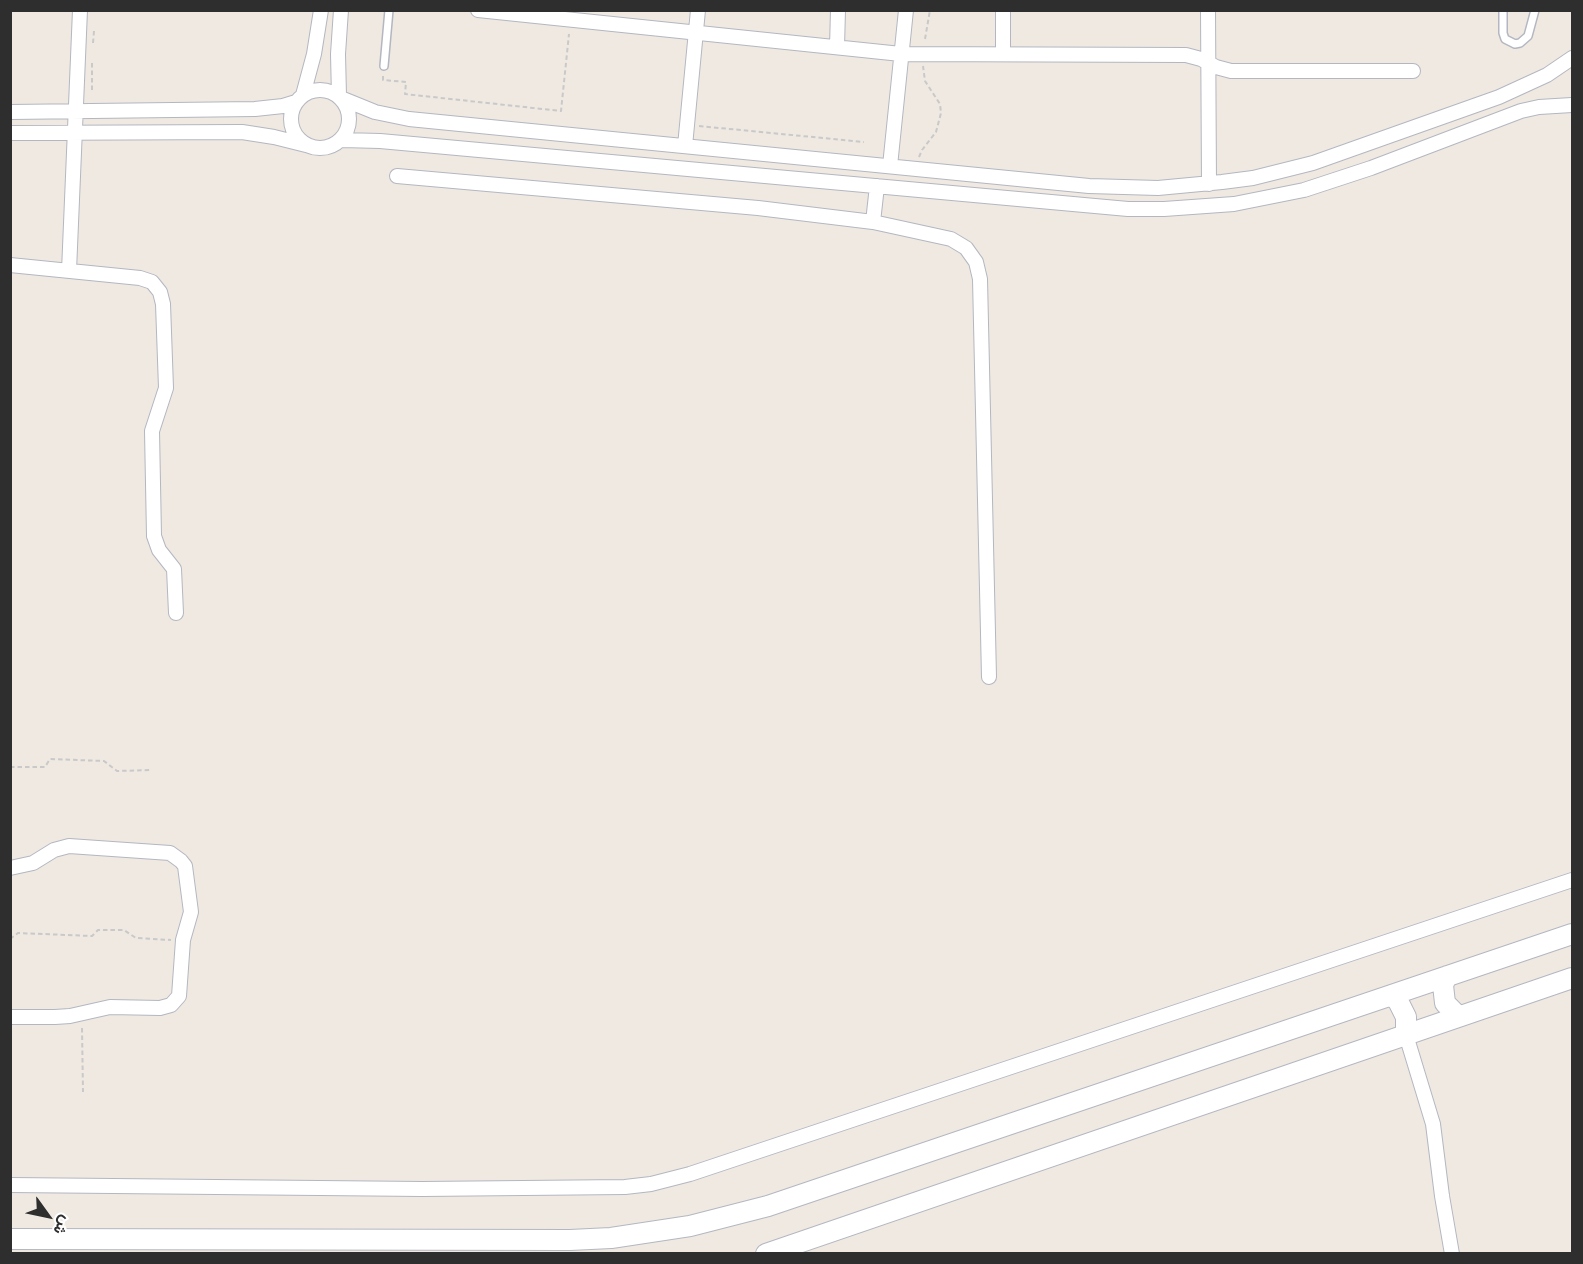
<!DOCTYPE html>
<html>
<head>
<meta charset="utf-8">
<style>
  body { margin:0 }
  #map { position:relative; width:1583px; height:1264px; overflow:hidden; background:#efe9e1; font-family:"Asap Condensed",Vazirmatn,sans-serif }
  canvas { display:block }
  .frame { position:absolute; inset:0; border:12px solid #2e2e2e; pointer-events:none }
  .north { position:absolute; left:18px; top:1186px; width:60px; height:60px; -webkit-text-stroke:4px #fff; paint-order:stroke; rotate:123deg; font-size:16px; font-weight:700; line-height:24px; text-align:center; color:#2e2e2e }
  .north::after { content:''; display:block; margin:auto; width:21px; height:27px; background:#2e2e2e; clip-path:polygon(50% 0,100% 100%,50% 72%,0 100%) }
</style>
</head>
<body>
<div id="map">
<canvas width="1583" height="1264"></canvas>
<div class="frame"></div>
<div class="north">ش</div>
</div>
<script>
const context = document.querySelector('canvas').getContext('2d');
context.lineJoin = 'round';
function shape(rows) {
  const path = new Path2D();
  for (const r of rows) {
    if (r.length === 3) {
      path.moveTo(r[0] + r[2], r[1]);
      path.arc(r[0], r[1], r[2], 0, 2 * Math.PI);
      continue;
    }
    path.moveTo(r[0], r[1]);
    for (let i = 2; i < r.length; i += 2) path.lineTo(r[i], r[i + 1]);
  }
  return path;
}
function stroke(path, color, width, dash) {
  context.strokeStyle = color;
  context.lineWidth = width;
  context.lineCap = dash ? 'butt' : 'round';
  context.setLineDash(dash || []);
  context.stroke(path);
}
const path = shape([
  [925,39,930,10],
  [93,43,94,31],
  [383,76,383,80,406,82,405,94,561,111,569,34],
  [92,90,92,63],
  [699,126,864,142],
  [919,157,922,150,936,132,941,113,940,104,925,81,923,66],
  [10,767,45,767,50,759,104,761,117,771,152,770],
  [10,939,18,933,92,936,98,930,124,930,136,938,171,940],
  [82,1028,83,1092]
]);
const lane = shape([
  [1503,10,1503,33,1505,39,1515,44,1520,43,1528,36,1535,10],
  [384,66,389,10]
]);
const street = shape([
  [478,10,901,54,1186,55,1201,59,1216,67,1231,71,1413,71],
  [1003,10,1003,54],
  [1208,10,1209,184],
  [837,47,838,10],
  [320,119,29],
  [303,95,314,54,321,10],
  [339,96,338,54,341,10],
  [343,99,375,112,409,119,1089,186,1158,188,1222,182,1253,178,1313,163,1499,97,1547,75,1572,58],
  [10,112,255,109,283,106,296,102],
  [10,133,242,132,274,137,306,145],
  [342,140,380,141,1128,209,1164,209,1234,204,1304,190,1371,168,1521,111,1539,107,1572,105],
  [685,146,698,10],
  [890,166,906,10],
  [397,176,758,208,873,222,951,239,966,248,976,262,980,279,989,677],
  [873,222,877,186],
  [10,265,140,278,152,282,160,292,163,304,166,388,152,431,154,536,159,550,174,569,176,613],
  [69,271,80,10],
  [10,868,33,863,54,850,69,846,170,853,181,861,185,866,191,912,183,940,179,996,171,1005,160,1008,110,1007,70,1016,55,1017,10,1017],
  [1406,1035,1433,1124,1442,1196,1452,1254],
  [10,1185,422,1189,625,1187,651,1184,690,1174,1572,880]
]);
const secondary = shape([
  [1447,976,1443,985,1445,1003,1458,1016],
  [1392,996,1398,1001,1406,1017,1406,1035],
  [10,1239,570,1240,611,1238,690,1226,768,1206,1572,934],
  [766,1254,1572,978]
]);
stroke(lane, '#b4b7c1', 10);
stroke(street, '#b4b7c1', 16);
stroke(secondary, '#b4b7c1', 22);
stroke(path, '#c9c9c9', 2, [4.5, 3]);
stroke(lane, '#fff', 7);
stroke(street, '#fff', 14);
stroke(secondary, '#fff', 20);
</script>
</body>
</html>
